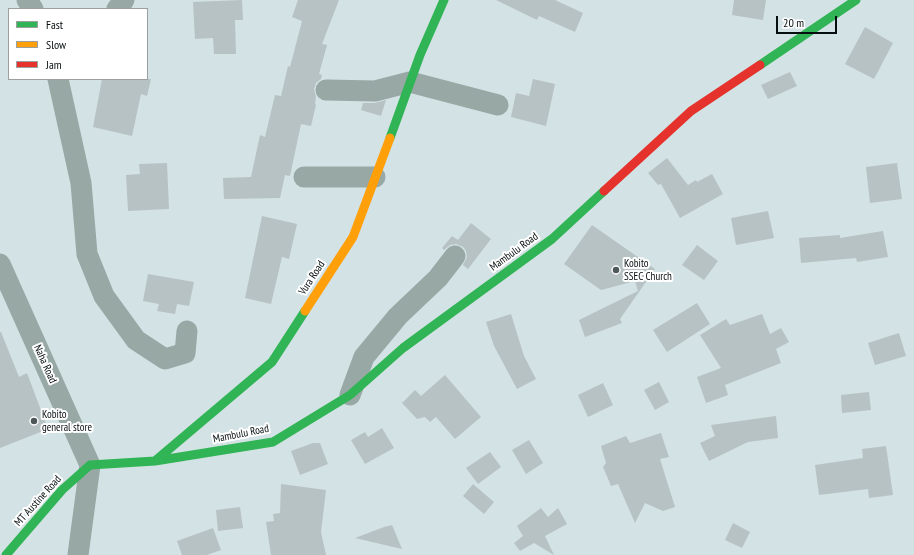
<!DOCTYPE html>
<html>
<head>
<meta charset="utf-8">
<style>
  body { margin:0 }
  #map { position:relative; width:914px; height:555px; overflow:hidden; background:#d3e2e4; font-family:"PT Sans Narrow",sans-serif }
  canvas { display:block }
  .legend { position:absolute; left:8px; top:8px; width:140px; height:72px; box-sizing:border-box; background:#fff; border:1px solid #9b9f9f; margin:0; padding:5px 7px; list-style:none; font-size:12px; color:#060e0f }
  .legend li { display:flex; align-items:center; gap:8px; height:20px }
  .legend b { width:20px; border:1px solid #9b9f9f }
  .scale { position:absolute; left:776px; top:16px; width:61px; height:18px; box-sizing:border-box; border:2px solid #060e0f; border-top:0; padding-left:5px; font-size:12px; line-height:14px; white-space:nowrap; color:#060e0f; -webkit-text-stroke:3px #fff; paint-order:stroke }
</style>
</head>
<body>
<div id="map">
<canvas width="914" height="555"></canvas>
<ul class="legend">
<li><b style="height:5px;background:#30b455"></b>Fast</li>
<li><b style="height:5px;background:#ff9f0a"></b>Slow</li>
<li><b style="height:5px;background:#e5322d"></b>Jam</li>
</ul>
<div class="scale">20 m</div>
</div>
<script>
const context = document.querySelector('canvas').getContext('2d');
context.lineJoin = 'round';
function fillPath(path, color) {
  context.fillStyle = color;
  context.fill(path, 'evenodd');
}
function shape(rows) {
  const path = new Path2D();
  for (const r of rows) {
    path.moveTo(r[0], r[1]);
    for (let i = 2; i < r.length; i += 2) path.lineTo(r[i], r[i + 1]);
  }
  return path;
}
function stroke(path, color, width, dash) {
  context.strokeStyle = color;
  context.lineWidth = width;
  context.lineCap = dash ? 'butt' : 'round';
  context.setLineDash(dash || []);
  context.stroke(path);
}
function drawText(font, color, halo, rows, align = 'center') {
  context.font = font + ' "PT Sans Narrow",sans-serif';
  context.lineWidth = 4;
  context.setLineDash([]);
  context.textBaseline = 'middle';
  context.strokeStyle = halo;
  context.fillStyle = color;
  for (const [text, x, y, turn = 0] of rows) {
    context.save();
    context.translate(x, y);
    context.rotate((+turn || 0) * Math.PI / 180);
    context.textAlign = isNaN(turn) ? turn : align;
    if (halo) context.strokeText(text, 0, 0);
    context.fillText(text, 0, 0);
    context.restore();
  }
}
const building = shape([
  [242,0,243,20,235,20,236,54,214,54,213,38,195,39,193,2],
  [298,0,339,0,322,44,327,45,319,74,322,75,321,79,316,83,314,89,316,97,315,104,316,105,311,126,301,124,290,176,285,175,280,198,224,199,223,178,251,177,260,135,265,137,275,95,281,96,288,66,290,67,302,21,292,17],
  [496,0,555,0,583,13,575,32,539,16,537,20],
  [734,0,766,0,763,20,732,15],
  [865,27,893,43,874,79,845,64],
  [790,72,797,86,768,99,761,85],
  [102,79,151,79,147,96,141,94,132,136,93,127],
  [533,79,555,84,546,126,511,117,516,93,529,96],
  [386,100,381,116,361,110,363,103,375,103],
  [667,158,688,185,696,180,697,182,712,174,723,194,680,218,661,184,658,185,648,173],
  [167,163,169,209,128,211,126,175,140,174,139,164],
  [897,163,902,199,870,203,866,167],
  [768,211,774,238,736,245,731,218],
  [262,216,297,224,289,259,282,257,271,304,245,298],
  [471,223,491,239,468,269,463,265,467,257,466,251,463,247,456,244,450,245,444,250,442,248,452,236,458,240],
  [592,225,655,269,620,319,622,323,585,337,579,320,638,291,635,281,601,290,564,264],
  [883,231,888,257,857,262,856,258,801,263,799,238,840,235,840,238],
  [697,245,718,261,704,280,682,265],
  [148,274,194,282,189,306,177,304,175,314,157,311,159,304,143,301],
  [697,303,710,324,667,352,653,330],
  [511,314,524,356,536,379,517,389,494,346,486,322],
  [762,314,770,334,781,328,789,342,776,349,781,363,725,385,728,395,706,403,697,377,721,368,700,335,726,319,730,325],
  [0,332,1,332,19,377,27,373,48,429,0,448],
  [899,333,906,356,875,365,868,343],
  [445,375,481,417,455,439,436,417,430,422,425,417,417,419,402,403,415,390,421,396],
  [659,382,669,402,655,410,644,390],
  [603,383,613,405,588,417,578,395],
  [869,392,871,410,842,413,841,395],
  [776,416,778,438,748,442,709,461,700,443,715,436,711,425],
  [382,428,394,448,365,464,351,440,365,432,368,437],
  [661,433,669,457,660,459,675,507,663,511,645,503,635,523,618,484,611,486,603,467,606,463,601,446,626,436,630,443],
  [529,440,543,463,526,474,512,450],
  [313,443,320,443,328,464,300,475,291,451],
  [886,446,893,495,869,498,868,489,819,495,815,465,863,458,862,449],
  [490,452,501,467,478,484,466,468],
  [281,484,326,490,321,532,326,555,271,555,266,522,274,521,273,514,280,513],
  [473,484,494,502,484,514,463,496],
  [240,507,243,528,218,531,216,510],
  [541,508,548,517,558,508,567,524,545,536,554,555,534,543,520,551,514,543,523,536,517,526],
  [733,523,750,532,742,548,725,540],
  [392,525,402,549,355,538,384,527],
  [213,528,221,550,207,555,182,555,177,541]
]);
const street = shape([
  [27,0,33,9],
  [117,9,124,0],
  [58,79,81,183,87,254,104,296,136,340,165,359,185,353,187,331],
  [326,90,375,91,410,82,498,105],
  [304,177,375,177],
  [0,264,90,465,78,555],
  [350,395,364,357,398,316,438,278,455,256]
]);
const fast = shape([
  [760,65,856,0],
  [390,138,420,55,444,0],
  [155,461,273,442,350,395,403,348,552,239,604,191],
  [6,555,62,490,90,465,155,461,272,362,305,311]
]);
const slow = shape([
  [305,311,353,237,390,138]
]);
const jam = shape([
  [604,191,691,111,760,65]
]);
const markers = [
  [616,270,4,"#4e585a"],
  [34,421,4,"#4e585a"]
];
const streetNames = [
  ["Mambulu Road",514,252,-36],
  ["Vura Road",312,278,-57],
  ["Naha Road",45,364,66],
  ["Mambulu Road",241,434,-11],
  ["MT Austine Road",38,501,-48]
];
const poiNames = [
  ["Kobito",624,264],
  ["SSEC Church",624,277],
  ["Kobito",42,415],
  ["general store",42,428]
];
fillPath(building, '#b7c2c5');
stroke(street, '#97a8a5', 21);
stroke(fast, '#30b455', 9);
stroke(slow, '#ff9f0a', 9);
stroke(jam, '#e5322d', 9);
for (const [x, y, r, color] of markers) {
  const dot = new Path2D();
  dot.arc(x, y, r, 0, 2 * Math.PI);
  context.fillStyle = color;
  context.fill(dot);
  stroke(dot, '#fff', 1.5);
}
drawText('11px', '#060e0f', '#fff', streetNames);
drawText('11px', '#060e0f', '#fff', poiNames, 'left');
</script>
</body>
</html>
